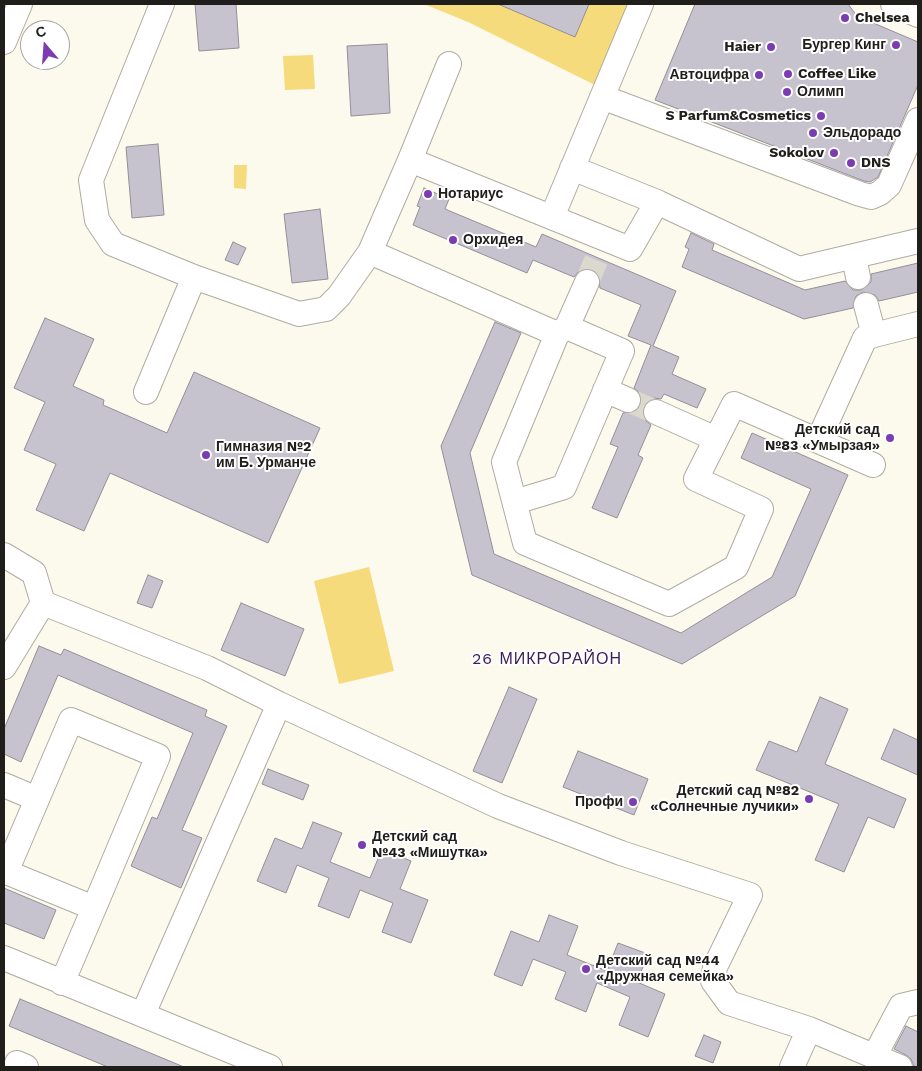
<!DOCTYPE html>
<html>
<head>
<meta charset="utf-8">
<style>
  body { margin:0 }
  #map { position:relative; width:922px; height:1071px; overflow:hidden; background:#fcf9ed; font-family:"Work Sans",sans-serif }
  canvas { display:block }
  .frame { position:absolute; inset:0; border:5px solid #1f1e1a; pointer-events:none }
  .north { position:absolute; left:20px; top:20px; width:50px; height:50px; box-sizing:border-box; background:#fff; border:1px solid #a5a5a3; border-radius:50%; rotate:342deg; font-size:14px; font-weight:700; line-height:20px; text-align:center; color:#1f1e1a }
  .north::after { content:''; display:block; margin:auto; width:18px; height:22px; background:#7b3cb1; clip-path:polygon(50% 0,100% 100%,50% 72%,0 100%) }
</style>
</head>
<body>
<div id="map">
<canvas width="922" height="1071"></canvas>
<div class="frame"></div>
<div class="north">С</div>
</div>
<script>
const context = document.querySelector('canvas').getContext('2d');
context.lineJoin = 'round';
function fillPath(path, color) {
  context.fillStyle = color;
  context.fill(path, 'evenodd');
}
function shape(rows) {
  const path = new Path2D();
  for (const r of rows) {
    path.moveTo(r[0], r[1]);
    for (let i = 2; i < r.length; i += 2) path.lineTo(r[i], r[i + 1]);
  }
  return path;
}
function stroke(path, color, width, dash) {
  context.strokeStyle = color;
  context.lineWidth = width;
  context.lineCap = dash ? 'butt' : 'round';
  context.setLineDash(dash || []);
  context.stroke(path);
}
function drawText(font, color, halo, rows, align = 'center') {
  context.font = font + ' "Work Sans",sans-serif';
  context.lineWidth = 4;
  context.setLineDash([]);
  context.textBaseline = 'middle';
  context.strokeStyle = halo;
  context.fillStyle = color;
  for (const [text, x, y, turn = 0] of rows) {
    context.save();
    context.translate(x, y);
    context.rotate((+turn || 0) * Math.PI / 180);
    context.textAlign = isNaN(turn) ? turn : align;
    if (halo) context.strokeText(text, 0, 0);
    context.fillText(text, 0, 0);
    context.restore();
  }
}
const green = shape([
  [424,4,638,4,603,89,468,22],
  [313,55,315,89,285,90,283,56],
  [234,165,247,165,246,189,234,188],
  [369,567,394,671,339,684,314,581]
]);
const building = shape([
  [195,4,236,4,239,48,199,51,195,4],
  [498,4,589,4,575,37,498,4],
  [695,4,848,4,857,16,918,42,918,85,878,177,870,182,864,181,655,100,695,4],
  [387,44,390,113,351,116,347,46,387,44],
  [158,144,164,215,132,218,126,147,158,144],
  [424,188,449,199,445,209,536,247,542,234,676,291,653,346,679,357,672,374,706,389,697,408,664,394,661,399,654,398,644,406,642,414,645,420,651,425,638,455,643,458,617,518,592,508,618,447,610,444,623,413,636,411,641,405,639,392,634,388,651,345,628,336,641,305,600,288,598,274,592,269,579,271,574,277,533,260,527,273,413,225,420,207,417,206,424,188],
  [320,209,328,279,292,283,284,214,320,209],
  [691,233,714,244,712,250,805,290,845,281,853,290,861,290,871,282,871,274,918,263,918,292,879,301,875,295,863,292,856,296,853,308,804,319,682,267,689,249,685,247,691,233],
  [233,242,246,248,238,265,225,260,233,242],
  [45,318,94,339,73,386,104,400,103,405,167,433,194,372,320,428,268,543,110,473,84,531,36,510,56,464,24,450,45,402,14,388,45,318],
  [495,322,521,333,470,453,494,554,681,633,772,577,811,489,741,458,752,433,848,475,795,596,682,664,472,575,441,446,495,322],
  [148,575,163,581,152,608,137,603,148,575],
  [241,603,304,629,285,676,221,650,241,603],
  [39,646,61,655,64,649,207,710,205,716,227,726,182,830,202,838,181,888,131,866,152,817,157,819,193,733,58,675,21,762,4,754,4,729,39,646],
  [509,687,537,699,502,783,473,771,509,687],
  [820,697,848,709,825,764,906,799,894,828,868,817,844,872,815,860,839,804,756,770,769,741,797,752,820,697],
  [894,729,918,740,918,775,881,759,894,729],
  [578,751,648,779,634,815,563,787,578,751],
  [268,769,309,785,303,800,262,784,268,769],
  [313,822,342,833,330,862,370,878,382,849,411,861,400,889,428,900,411,943,382,932,393,903,360,890,349,918,318,906,329,878,297,865,286,893,257,881,275,838,302,849,313,822],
  [4,888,56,910,44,939,4,923,4,888],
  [549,915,578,926,567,955,607,971,618,943,648,954,637,982,665,994,648,1037,619,1025,630,997,597,983,586,1012,555,999,566,972,533,959,522,986,494,975,511,931,539,942,549,915],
  [20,999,184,1067,108,1067,9,1026,20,999],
  [906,1026,918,1032,918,1067,914,1066,911,1059,906,1055,894,1049,906,1026],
  [704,1035,721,1042,713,1063,695,1056,704,1035]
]);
const minorTunnel = shape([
  [587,282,597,258],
  [628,400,656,412]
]);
const minor = shape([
  [162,4,91,180,97,220,113,244,194,277,299,314,326,309,339,296,370,252],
  [893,4,918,15],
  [4,42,20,4],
  [602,97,860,194,871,197,880,193,889,185,918,120],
  [410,160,449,64],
  [572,168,657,202],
  [552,217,641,4],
  [854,257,858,277],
  [866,305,874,335,918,324],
  [567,327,587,282],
  [605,390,628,400],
  [146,392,194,277],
  [656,412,716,439],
  [818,441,865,338,874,335],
  [873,465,734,404,696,479,761,509,736,567,669,604,525,543,504,462,557,334,370,252,410,160,630,249,657,202,799,269,918,241],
  [515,502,564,487,622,351,567,327,557,334],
  [4,555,34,573,43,603,4,667],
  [43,603,207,668,279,704,498,806,621,853,750,895,715,967,713,981,729,1003,809,1029],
  [4,785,37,799],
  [4,958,270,1067],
  [62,983,94,908,158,756,71,720,6,872,94,908],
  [143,1014,279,704],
  [874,1057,901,1006,918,1002],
  [17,1063,26,1067],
  [792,1067,809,1029,900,1067]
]);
const markers = [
  [845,18,5,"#7b3cb1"],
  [896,45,5,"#7b3cb1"],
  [771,47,5,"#7b3cb1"],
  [788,74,5,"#7b3cb1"],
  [759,75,5,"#7b3cb1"],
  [787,92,5,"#7b3cb1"],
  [821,116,5,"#7b3cb1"],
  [813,133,5,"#7b3cb1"],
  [834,153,5,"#7b3cb1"],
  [851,163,5,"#7b3cb1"],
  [428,194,5,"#7b3cb1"],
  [453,240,5,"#7b3cb1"],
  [890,438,5,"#7b3cb1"],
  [206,455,5,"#7b3cb1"],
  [809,799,5,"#7b3cb1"],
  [633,802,5,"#7b3cb1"],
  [362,845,5,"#7b3cb1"],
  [586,969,5,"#7b3cb1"]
];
const poiNames = [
  ["Chelsea",855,18],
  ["Бургер Кинг",886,45,"right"],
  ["Haier",761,47,"right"],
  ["Coffee Like",798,74],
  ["Автоцифра",749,75,"right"],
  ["Олимп",797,92],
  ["S Parfum&Cosmetics",811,116,"right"],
  ["Эльдорадо",823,133],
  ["Sokolov",824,153,"right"],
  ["DNS",861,163],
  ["Нотариус",438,194],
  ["Орхидея",463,240],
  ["Детский сад",880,430,"right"],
  ["№83 «Умырзая»",880,446,"right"],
  ["Гимназия №2",216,447],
  ["им Б. Урманче",216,463],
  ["Детский сад №82",799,791,"right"],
  ["«Солнечные лучики»",799,807,"right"],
  ["Профи",623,802,"right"],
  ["Детский сад",372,837],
  ["№43 «Мишутка»",372,853],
  ["Детский сад №44",596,961],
  ["«Дружная семейка»",596,977]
];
const quarterNames = [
  ["26 МИКРОРАЙОН",547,659]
];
fillPath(green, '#f6db7d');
fillPath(building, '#c7c3ce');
stroke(building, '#938f99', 1);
stroke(minorTunnel, '#dbd8cd', 24, [24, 12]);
stroke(minor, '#afaca1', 26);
stroke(minor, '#fff', 24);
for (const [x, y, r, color] of markers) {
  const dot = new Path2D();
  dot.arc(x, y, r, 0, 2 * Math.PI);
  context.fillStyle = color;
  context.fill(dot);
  stroke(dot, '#fff', 2);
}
drawText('bold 14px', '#1f1e1a', '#fff', poiNames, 'left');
context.letterSpacing = '1px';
drawText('16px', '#3d2058', '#fff', quarterNames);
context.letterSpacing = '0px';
</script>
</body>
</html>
